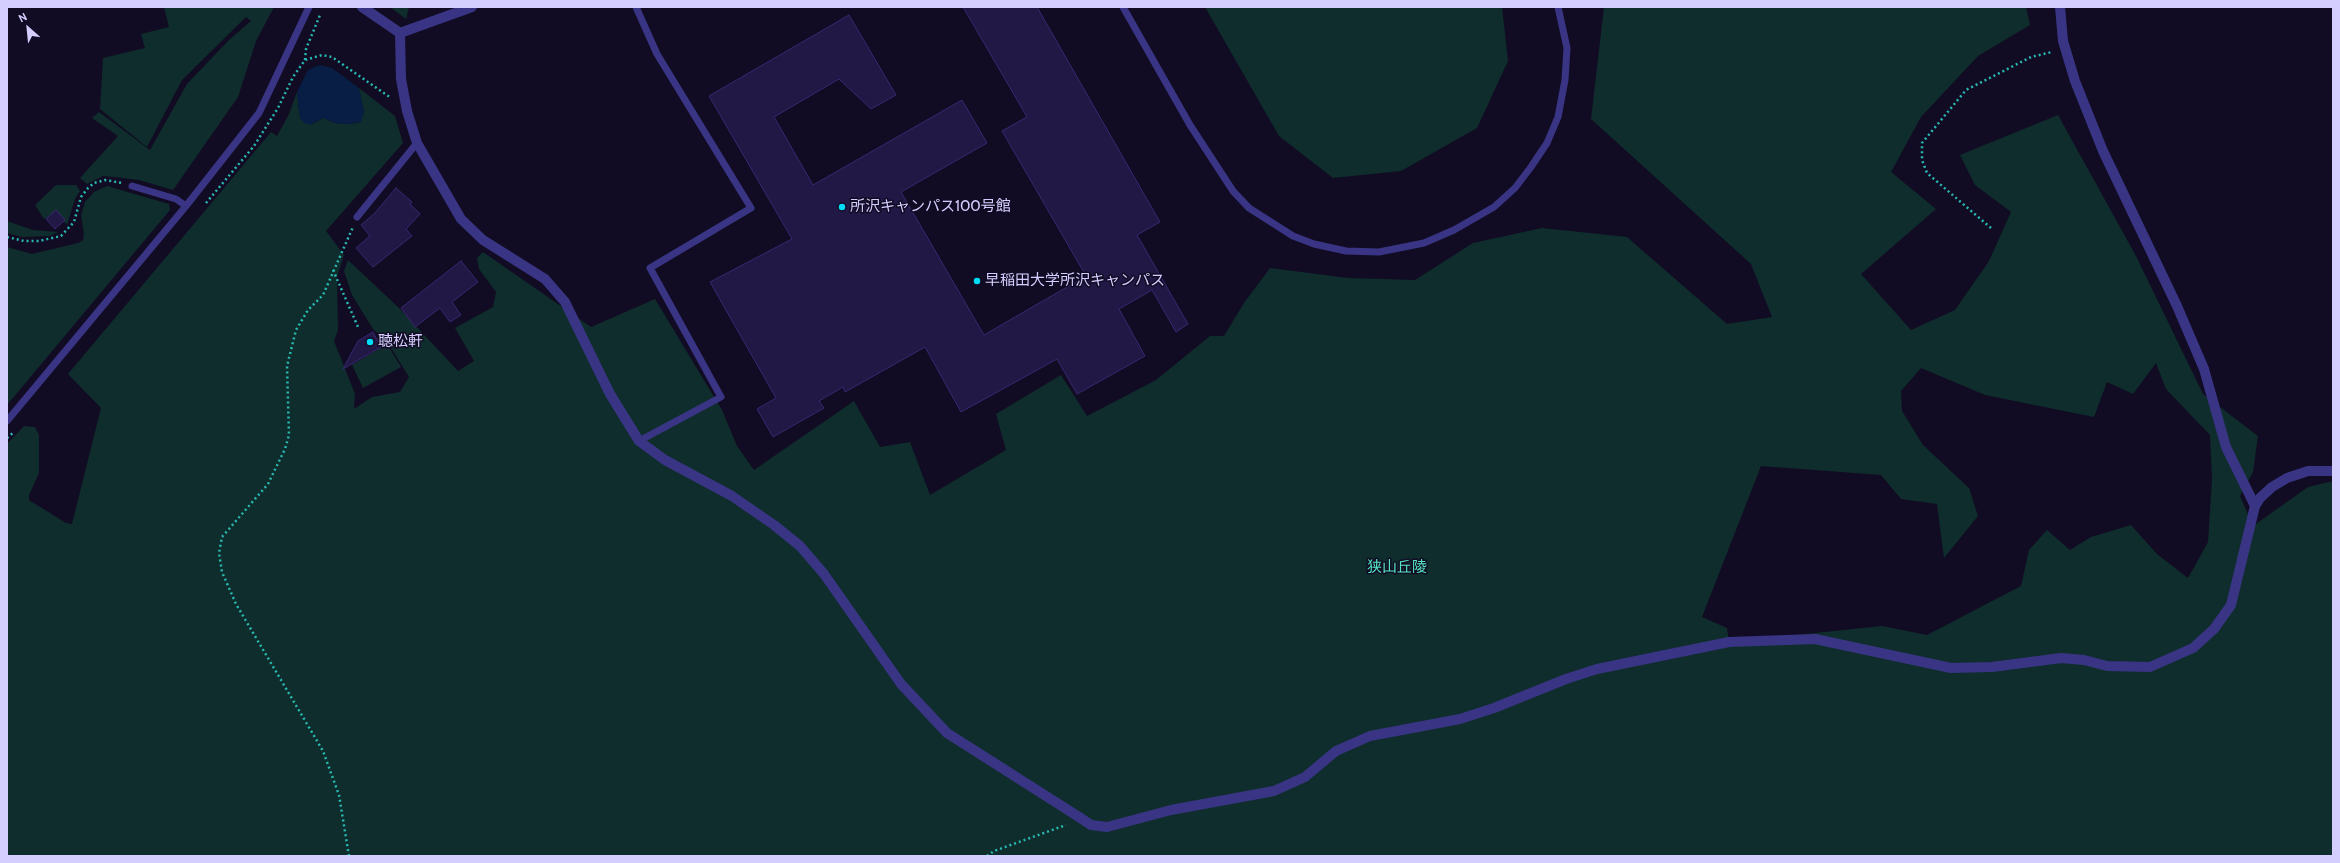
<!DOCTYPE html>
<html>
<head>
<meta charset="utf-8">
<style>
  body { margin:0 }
  #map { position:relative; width:2340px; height:863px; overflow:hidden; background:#110c23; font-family:Cabin,sans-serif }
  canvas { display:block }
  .frame { position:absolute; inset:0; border:8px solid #d4ceff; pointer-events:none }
  .north { position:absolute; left:8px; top:8px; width:40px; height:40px; -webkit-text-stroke:3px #110c23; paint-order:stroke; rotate:333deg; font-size:11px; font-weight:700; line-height:16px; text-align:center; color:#d4ceff }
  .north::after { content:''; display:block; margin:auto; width:14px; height:18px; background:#d4ceff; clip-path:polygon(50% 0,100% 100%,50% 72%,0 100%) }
</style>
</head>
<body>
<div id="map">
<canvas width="2340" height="863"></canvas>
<div class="frame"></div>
<div class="north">N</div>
</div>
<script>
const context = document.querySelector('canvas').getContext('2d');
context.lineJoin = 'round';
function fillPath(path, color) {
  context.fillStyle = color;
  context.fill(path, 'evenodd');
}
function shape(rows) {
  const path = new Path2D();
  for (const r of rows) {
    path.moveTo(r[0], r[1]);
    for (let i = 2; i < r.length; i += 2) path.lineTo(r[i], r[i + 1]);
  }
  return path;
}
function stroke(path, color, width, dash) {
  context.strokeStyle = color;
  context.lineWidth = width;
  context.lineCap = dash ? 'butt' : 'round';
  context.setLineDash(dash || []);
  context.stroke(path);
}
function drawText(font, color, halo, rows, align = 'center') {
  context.font = font + ' Cabin,"Noto Sans JP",sans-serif';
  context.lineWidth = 3;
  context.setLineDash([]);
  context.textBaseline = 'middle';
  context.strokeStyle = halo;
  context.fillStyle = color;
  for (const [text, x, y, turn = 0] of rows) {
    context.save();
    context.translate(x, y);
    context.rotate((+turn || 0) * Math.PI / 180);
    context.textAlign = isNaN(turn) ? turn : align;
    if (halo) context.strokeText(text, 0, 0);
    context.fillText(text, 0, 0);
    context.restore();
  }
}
const green = shape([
  [164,7,274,7,256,41,238,97,173,190,139,180,114,177,103,176,87,184,80,178,118,136,92,118,99,112,150,150,187,84,229,40,251,21,246,17,182,80,147,147,100,109,103,58,145,48,141,34,169,27],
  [390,7,409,7,406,19],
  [1205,7,1502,7,1508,61,1477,128,1401,171,1333,178,1279,136],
  [1604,7,2026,7,2030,25,1978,56,1921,117,1891,172,1936,209,1861,274,1911,330,1955,310,1989,261,2011,212,1975,185,1960,155,2058,115,2136,256,2203,394,2258,436,2253,472,2240,496,2253,526,2308,487,2333,481,2333,856,7,856,7,444,24,426,35,427,39,435,39,473,29,495,29,500,66,523,72,524,101,408,68,374,271,132,277,136,289,114,297,92,300,118,313,124,323,118,335,123,347,124,358,123,364,113,359,88,395,116,403,143,326,231,344,255,337,277,338,330,334,341,355,394,354,409,372,397,400,392,409,377,388,343,373,329,352,295,344,271,348,260,399,308,458,371,474,361,455,328,493,307,496,292,479,269,477,258,483,252,591,327,655,299,722,410,737,446,754,470,854,401,880,447,910,442,930,495,1006,450,996,414,1061,375,1087,416,1156,380,1210,336,1224,336,1244,303,1270,268,1348,278,1415,280,1473,243,1542,228,1627,237,1727,324,1772,317,1751,264,1591,119],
  [2156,363,2166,389,2210,435,2212,479,2208,542,2188,578,2157,554,2131,525,2091,537,2070,550,2047,530,2029,550,2021,586,1927,635,1882,626,1729,642,1727,628,1702,617,1761,466,1881,475,1901,499,1937,504,1944,558,1978,516,1969,488,1923,445,1902,411,1901,391,1921,368,1985,395,2094,417,2107,382,2133,394],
  [56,185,76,185,80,191,75,199,67,225,56,213,44,219,35,205],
  [107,186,169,204,170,210,7,405,7,247,32,254,78,243,83,240,84,234,81,215,85,202,94,192],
  [7,221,33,230,58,232,50,236,22,237,7,233],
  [387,344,401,367,363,388,352,365]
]);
const water = shape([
  [319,65,332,68,359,88,364,112,361,122,347,124,335,123,323,118,310,125,304,123,300,118,297,92,308,70]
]);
const building = shape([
  [963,7,1037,7,1160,222,1137,235,1188,324,1176,332,1152,290,1119,309,1145,356,1077,394,1057,359,961,412,925,347,845,392,843,387,819,401,824,408,773,437,757,409,776,398,710,282,792,239,709,96,849,15,896,95,871,109,839,79,774,117,813,185,962,100,987,143,901,192,984,335,1086,276,1002,131,1027,117,963,7],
  [396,188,412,202,410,204,420,214,406,229,412,236,373,267,356,248,370,236,361,225,374,214,396,188],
  [56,210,65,220,55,229,46,219,56,210],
  [461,261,478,282,452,302,461,315,450,322,440,308,415,327,401,308,461,261],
  [373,332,381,347,343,369,358,341,373,332]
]);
const path = shape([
  [305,60,306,49,320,15],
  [206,203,254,146,278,108,293,77,305,60,322,55,332,57,391,98],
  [1991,228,1927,173,1922,160,1922,143,1966,90,2031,57,2052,52],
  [7,237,24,241,39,241,61,236,74,222,81,197,88,188,94,183,105,180,122,183],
  [333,270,358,327],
  [7,438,14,432],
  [349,856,339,795,323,751,236,604,222,572,219,553,222,537,268,484,285,449,289,435,287,366,296,330,308,310,323,295,353,227],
  [987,856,994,851,1066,825]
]);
const service = shape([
  [636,7,657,54,751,208,650,268,721,397,639,441],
  [1123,7,1190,125,1233,191,1249,208,1293,236,1314,244,1346,251,1379,252,1424,243,1454,230,1494,207,1515,188,1531,167,1547,143,1558,117,1565,80,1567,48,1558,7],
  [132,186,176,199,186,206],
  [357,217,417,143],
  [7,421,186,206,259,113,309,7]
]);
const minor = shape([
  [2060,7,2063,41,2075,81,2103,151,2177,306,2204,369,2226,447,2255,506],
  [400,33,472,7],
  [1079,817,1091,825,1107,827,1171,810,1274,791,1305,777,1336,751,1370,736,1460,719,1494,708,1566,679,1597,669,1729,642,1815,639,1951,668,1992,667,2061,658,2084,660,2107,666,2150,667,2193,648,2214,629,2231,605,2255,506,2260,498,2272,487,2287,478,2308,471,2333,471]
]);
const tertiary = shape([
  [362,7,400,33,401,79,407,111,417,143,461,219,483,240,545,279,565,302,610,394,639,441,665,460,732,496,774,525,800,546,824,574,901,684,947,733,1079,817]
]);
const markers = [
  [842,207,4,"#00ddf9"],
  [977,281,4,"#00ddf9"],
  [370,342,4,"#00ddf9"]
];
const poiNames = [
  ["所沢キャンパス100号館",850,207],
  ["早稲田大学所沢キャンパス",985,281],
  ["聴松軒",378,342]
];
const parkNames = [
  ["狭山丘陵",1397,568]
];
fillPath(green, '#0f2d2c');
fillPath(water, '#091e45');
fillPath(building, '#211845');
stroke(building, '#382872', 1);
stroke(path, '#28b9b3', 2.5, [2, 3]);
stroke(service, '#393584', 7);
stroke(minor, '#393584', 10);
stroke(tertiary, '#393584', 10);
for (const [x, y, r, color] of markers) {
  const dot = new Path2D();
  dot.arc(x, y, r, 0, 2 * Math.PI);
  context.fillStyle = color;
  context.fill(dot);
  stroke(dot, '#110c23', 1.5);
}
drawText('15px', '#d4ceff', '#110c23', poiNames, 'left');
drawText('15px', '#54e5c3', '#110c23', parkNames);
</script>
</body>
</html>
